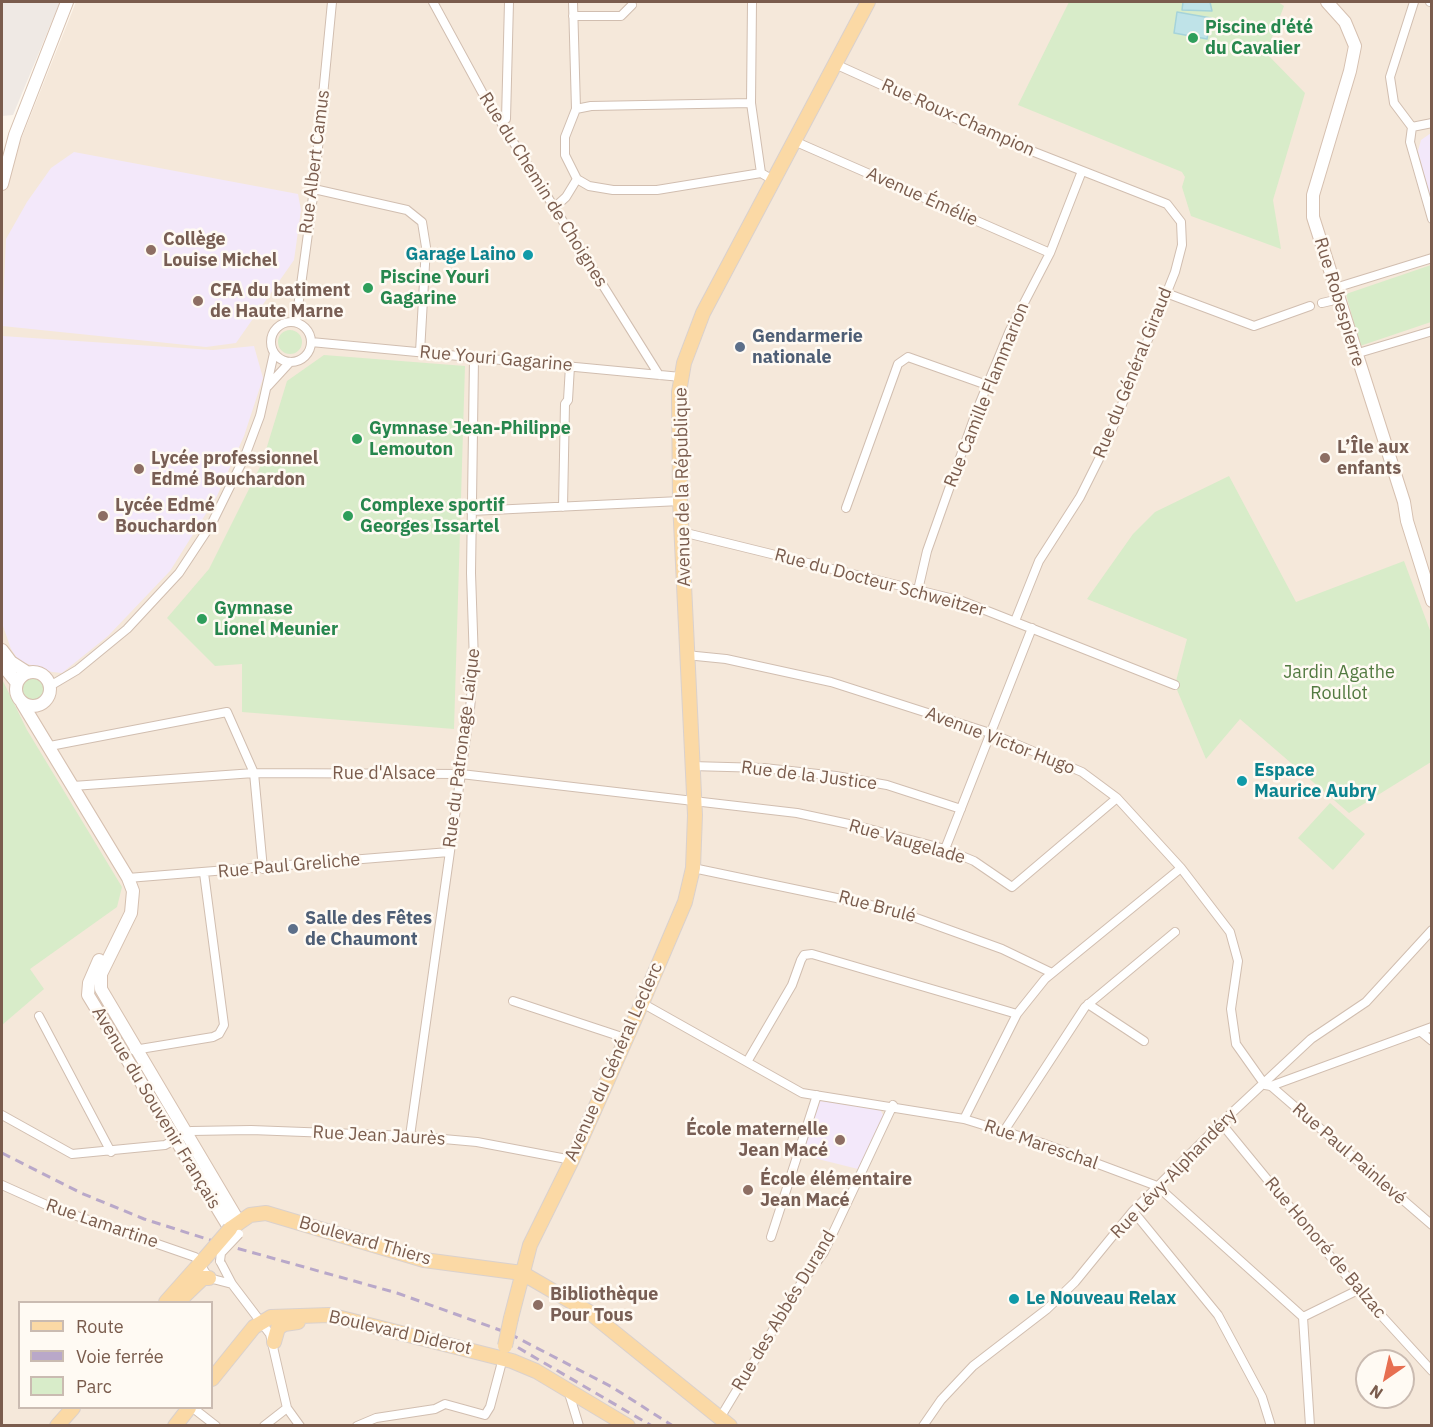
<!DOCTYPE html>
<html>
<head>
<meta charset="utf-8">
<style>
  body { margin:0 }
  #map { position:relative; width:1433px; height:1427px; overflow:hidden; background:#fdf6ec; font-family:"IBM Plex Sans",sans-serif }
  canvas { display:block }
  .frame { position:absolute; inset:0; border:3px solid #7a5c4d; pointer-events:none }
  .legend { position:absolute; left:18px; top:1301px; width:195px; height:108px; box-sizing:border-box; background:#fffaf3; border:2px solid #cabbb1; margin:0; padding:8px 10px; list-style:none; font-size:18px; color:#7a5c4d }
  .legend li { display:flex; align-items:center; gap:12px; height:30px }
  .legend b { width:30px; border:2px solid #cabbb1 }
  .north { position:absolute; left:1355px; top:1349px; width:60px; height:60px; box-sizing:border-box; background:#fffaf3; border:2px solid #cabbb1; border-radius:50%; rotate:214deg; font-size:16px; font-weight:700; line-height:24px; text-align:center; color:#7a5c4d }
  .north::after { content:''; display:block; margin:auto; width:21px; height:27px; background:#e76f51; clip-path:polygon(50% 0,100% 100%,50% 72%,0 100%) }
</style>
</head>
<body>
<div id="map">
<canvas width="1433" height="1427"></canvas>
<div class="frame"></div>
<ul class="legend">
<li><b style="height:8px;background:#fbd9a5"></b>Route</li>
<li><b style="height:8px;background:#b9a8c9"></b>Voie ferrée</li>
<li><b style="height:16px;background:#d8ecc9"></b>Parc</li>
</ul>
<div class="north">N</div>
</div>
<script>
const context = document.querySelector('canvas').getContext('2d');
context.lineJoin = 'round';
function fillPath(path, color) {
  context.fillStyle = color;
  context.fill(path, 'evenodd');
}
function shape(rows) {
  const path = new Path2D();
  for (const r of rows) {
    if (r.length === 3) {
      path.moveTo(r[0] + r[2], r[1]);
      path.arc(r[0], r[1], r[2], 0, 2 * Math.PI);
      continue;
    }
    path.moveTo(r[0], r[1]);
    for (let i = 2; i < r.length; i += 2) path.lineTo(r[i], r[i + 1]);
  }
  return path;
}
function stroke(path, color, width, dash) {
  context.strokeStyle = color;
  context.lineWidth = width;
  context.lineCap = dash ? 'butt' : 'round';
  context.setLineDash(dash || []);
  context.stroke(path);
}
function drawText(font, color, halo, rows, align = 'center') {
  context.font = font + ' "IBM Plex Sans",sans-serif';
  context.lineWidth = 5;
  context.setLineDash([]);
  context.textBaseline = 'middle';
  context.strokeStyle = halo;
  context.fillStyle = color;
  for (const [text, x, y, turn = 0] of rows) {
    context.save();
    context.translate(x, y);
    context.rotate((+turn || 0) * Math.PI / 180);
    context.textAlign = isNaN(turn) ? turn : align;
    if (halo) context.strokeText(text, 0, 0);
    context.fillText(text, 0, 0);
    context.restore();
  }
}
const residential = shape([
  [76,2,1431,2,1431,1425,2,1425,2,187],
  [20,1302,212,1302,212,1408,20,1408],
  [1367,1361,1403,1361,1403,1397,1367,1397]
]);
const industrial = shape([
  [2,2,60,2,13,115,2,116]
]);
const education = shape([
  [1431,133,1431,201,1418,151,1421,140],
  [74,152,298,194,301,210,294,260,236,343,206,347,2,326,6,239,27,202,51,168],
  [2,336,213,350,254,346,263,378,244,436,217,496,170,571,108,636,62,673,52,672,19,661,11,649,2,623],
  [820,1101,880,1109,884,1117,858,1169,802,1155]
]);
const green = shape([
  [1069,2,1278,2,1284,6,1266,53,1305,93,1273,200,1281,249,1191,216,1182,187,1185,177,1182,172,1018,105],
  [1431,265,1431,322,1360,346,1346,294],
  [290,342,12],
  [324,355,465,366,454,729,242,712,242,664,215,666,167,618,209,569,262,463,287,381],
  [1229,476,1296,602,1404,561,1431,633,1431,762,1349,813,1240,719,1206,759,1175,685,1187,639,1087,599,1133,534,1155,512],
  [33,690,12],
  [2,679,27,730,122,887,117,907,30,969,44,989,2,1025],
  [1330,803,1365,834,1333,870,1298,838]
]);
const water = shape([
  [1183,2,1210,2,1212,11,1182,10,1183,2],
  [1177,12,1211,18,1207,39,1174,33,1177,12]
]);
const street = shape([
  [433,2,482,92,659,375],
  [573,2,576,109],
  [752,2,751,103,761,173],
  [1414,2,1390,77,1394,103,1412,127,1410,142,1432,219],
  [1430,2,1432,2],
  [573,16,621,16,632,5],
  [835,64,1001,139,1167,204,1181,222,1182,245,1175,272,1105,447,1080,497,1039,561,1015,621],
  [751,103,591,106,576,109,565,137,565,155,577,179,589,186,613,190,657,190,761,173,773,180],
  [501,122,506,119,509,2],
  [1412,127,1432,123],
  [794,141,1050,253],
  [314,189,407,210,422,222,426,247,420,352],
  [555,207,566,197,577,179],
  [1335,288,1432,258],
  [1166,293,1254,326,1310,306],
  [1322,303,1339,299],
  [296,322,314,189,332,2],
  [291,342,20],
  [311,342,681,377],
  [1355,354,1432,331],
  [268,386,290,362],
  [563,507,565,404,568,400,570,366],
  [846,508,898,364,908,357,987,385],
  [471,511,680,501],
  [682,532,962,601,1175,685],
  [918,590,927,551,977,410,1010,330,1050,253,1082,171],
  [686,655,726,659,831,682,990,733,1082,772,1117,798,1181,868,1230,932,1238,961,1231,1009,1236,1044,1265,1085,1271,1086,1432,1225],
  [50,686,77,670,127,629,179,573,212,523,245,456,260,416,274,353],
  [50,746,227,712,254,773,263,869],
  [691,766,764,768,836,776,887,785,961,809],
  [73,786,254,773,461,774,797,813,858,826,945,849,974,861,1012,887,1117,798],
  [945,849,1032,628],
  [693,868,894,910,1002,949,1052,973],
  [128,878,449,852],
  [513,1001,625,1038],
  [642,1003,802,1093,964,1119,1042,1143,1157,1186,1303,1317,1310,1426],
  [1088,1004,1144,1041],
  [39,1016,111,1152],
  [1421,1032,1432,1041],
  [134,1050,213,1037,219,1034,224,1025,204,873],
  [747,1062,792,985,801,960,804,955,812,954,1017,1014],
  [1271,1086,1432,1027],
  [2,1115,72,1154,165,1145,191,1131,251,1130,410,1136,477,1142,572,1160],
  [964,1119,1017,1014,1045,979,1181,868],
  [1221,1123,1358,1290,1432,1371],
  [1004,1131,1085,1007,1175,932],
  [410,1136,470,709,474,662,471,573,474,358],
  [2,1185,51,1207,195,1257,209,1278,232,1284],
  [1133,1211,1218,1315,1262,1397,1271,1426],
  [771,1237,817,1095],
  [220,1261,232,1284,270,1334,287,1408,300,1426],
  [1303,1317,1358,1290],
  [568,1390,579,1426],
  [193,1408,216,1426],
  [720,1418,800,1285,824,1252,893,1105],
  [264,1426,287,1408],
  [357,1426,376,1418,435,1409,445,1404,485,1415,490,1407,503,1358],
  [923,1426,941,1400,973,1366,1047,1309,1075,1282,1133,1211,1221,1123,1311,1039,1366,1002,1432,930]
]);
const secondary = shape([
  [1327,2,1345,22,1355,46,1350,71,1313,195,1313,217,1404,502,1407,521,1432,601],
  [2,184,15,135,67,2],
  [2,650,11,662,28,673],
  [2,657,4,667,17,683],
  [33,689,17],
  [22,703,128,878,133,891,131,913,101,974,101,989,239,1222],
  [99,960,89,983,88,995,230,1229]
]);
const primary = shape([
  [230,1229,250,1215,266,1213,424,1260,522,1273,589,1312,730,1426],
  [166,1302,205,1258],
  [178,1302,203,1278,209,1278],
  [511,1318,530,1245,572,1160,642,1003,685,902,693,868,695,815,680,501,679,392,684,363,703,313,868,2],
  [274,1342,278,1328,284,1324,298,1322],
  [212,1379,254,1327,271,1317,329,1315,512,1361,536,1371,628,1426],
  [57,1426,73,1408],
  [175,1426,189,1408]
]);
const rail = shape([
  [2,1153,81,1193,144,1219,229,1246,397,1293,508,1333,612,1387,673,1426],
  [505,1340,652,1426]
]);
const streetBridge = shape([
  [220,1261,221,1253,239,1234]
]);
const primaryBridge = shape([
  [205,1258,230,1229],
  [505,1346,511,1318]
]);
const markers = [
  [1193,38,6,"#2e9e5b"],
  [151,250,6,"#8d6e63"],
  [528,255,6,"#0f9aa8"],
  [368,288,6,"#2e9e5b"],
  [198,301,6,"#8d6e63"],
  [740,347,6,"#5c6f8a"],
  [357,439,6,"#2e9e5b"],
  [1325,458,6,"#8d6e63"],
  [139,469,6,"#8d6e63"],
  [103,516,6,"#8d6e63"],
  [348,516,6,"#2e9e5b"],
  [202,619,6,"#2e9e5b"],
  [1242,781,6,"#0f9aa8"],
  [293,929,6,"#5c6f8a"],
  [840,1140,6,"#8d6e63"],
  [748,1190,6,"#8d6e63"],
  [1014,1299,6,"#0f9aa8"],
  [538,1305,6,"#8d6e63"]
];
const leisureNames = [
  ["Piscine d'été",1205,28],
  ["du Cavalier",1205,49],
  ["Piscine Youri",380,278],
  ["Gagarine",380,299],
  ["Gymnase Jean-Philippe",369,429],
  ["Lemouton",369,450],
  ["Complexe sportif",360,506],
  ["Georges Issartel",360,527],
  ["Gymnase",214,609],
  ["Lionel Meunier",214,630]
];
const streetNames = [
  ["Rue Roux-Champion",958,118,24],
  ["Rue Albert Camus",315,162,-83],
  ["Rue du Chemin de Choignes",543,190,58],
  ["Avenue Émélie",922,197,24],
  ["Rue Robespierre",1339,302,73],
  ["Rue Youri Gagarine",496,359,5],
  ["Rue du Général Giraud",1133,373,-68],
  ["Rue Camille Flammarion",987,395,-68],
  ["Avenue de la République",683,487,-91],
  ["Rue du Docteur Schweitzer",880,583,15],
  ["Avenue Victor Hugo",1000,741,21],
  ["Rue du Patronage Laïque",462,748,-83],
  ["Rue d'Alsace",384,774],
  ["Rue de la Justice",809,776,7],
  ["Rue Vaugelade",907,842,16],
  ["Rue Paul Greliche",289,866,-5],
  ["Rue Brulé",877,907,15],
  ["Avenue du Général Leclerc",614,1062,-66],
  ["Avenue du Souvenir Français",156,1108,59],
  ["Rue Jean Jaurès",379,1136,3],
  ["Rue Mareschal",1041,1145,19],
  ["Rue Paul Painlevé",1349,1154,41],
  ["Rue Lévy-Alphandéry",1174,1174,-46],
  ["Rue Lamartine",102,1224,19],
  ["Boulevard Thiers",365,1241,16],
  ["Rue Honoré de Balzac",1325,1248,50],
  ["Rue des Abbés Durand",784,1311,-59],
  ["Boulevard Diderot",400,1333,13]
];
const educationNames = [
  ["Collège",163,240],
  ["Louise Michel",163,261],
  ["CFA du batiment",210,291],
  ["de Haute Marne",210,312],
  ["L’Île aux",1337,448],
  ["enfants",1337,469],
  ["Lycée professionnel",151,459],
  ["Edmé Bouchardon",151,480],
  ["Lycée Edmé",115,506],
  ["Bouchardon",115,527],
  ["École maternelle",828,1130,"right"],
  ["Jean Macé",828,1151,"right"],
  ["École élémentaire",760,1180],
  ["Jean Macé",760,1201],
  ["Bibliothèque",550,1295],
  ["Pour Tous",550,1316]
];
const cultureNames = [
  ["Garage Laino",516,255,"right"],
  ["Espace",1254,771],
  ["Maurice Aubry",1254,792],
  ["Le Nouveau Relax",1026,1299]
];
const serviceNames = [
  ["Gendarmerie",752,337],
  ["nationale",752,358],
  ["Salle des Fêtes",305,919],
  ["de Chaumont",305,940]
];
const parkNames = [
  ["Jardin Agathe",1339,673],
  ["Roullot",1339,694]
];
fillPath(residential, '#f5e8da');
fillPath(industrial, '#efe9e4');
fillPath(education, '#f3e8fa');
fillPath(green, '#d8ecc9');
fillPath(water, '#bfe3e8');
stroke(water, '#a5d3da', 1.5);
stroke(street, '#d1beb0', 10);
stroke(secondary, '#d6c0b0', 14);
stroke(primary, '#dad1cd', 16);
stroke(street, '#fff', 8);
stroke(secondary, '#fff', 12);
stroke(primary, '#fbd9a5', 14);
stroke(rail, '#b9a8c9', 3, [9, 6]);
stroke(streetBridge, '#d1beb0', 10, []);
stroke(primaryBridge, '#dad1cd', 16, []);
stroke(streetBridge, '#fff', 8);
stroke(primaryBridge, '#fbd9a5', 14);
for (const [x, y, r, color] of markers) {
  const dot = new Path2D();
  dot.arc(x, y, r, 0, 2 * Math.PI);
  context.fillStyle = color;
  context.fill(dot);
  stroke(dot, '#fffaf3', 2);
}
drawText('bold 18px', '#27864d', '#fffaf3', leisureNames, 'left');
drawText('18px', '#7a5c4d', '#fffaf3', streetNames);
drawText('bold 18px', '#785e54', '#fffaf3', educationNames, 'left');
drawText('bold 18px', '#0d838f', '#fffaf3', cultureNames, 'left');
drawText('bold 18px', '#4e5e75', '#fffaf3', serviceNames, 'left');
drawText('18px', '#537a41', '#fffaf3', parkNames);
</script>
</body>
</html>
